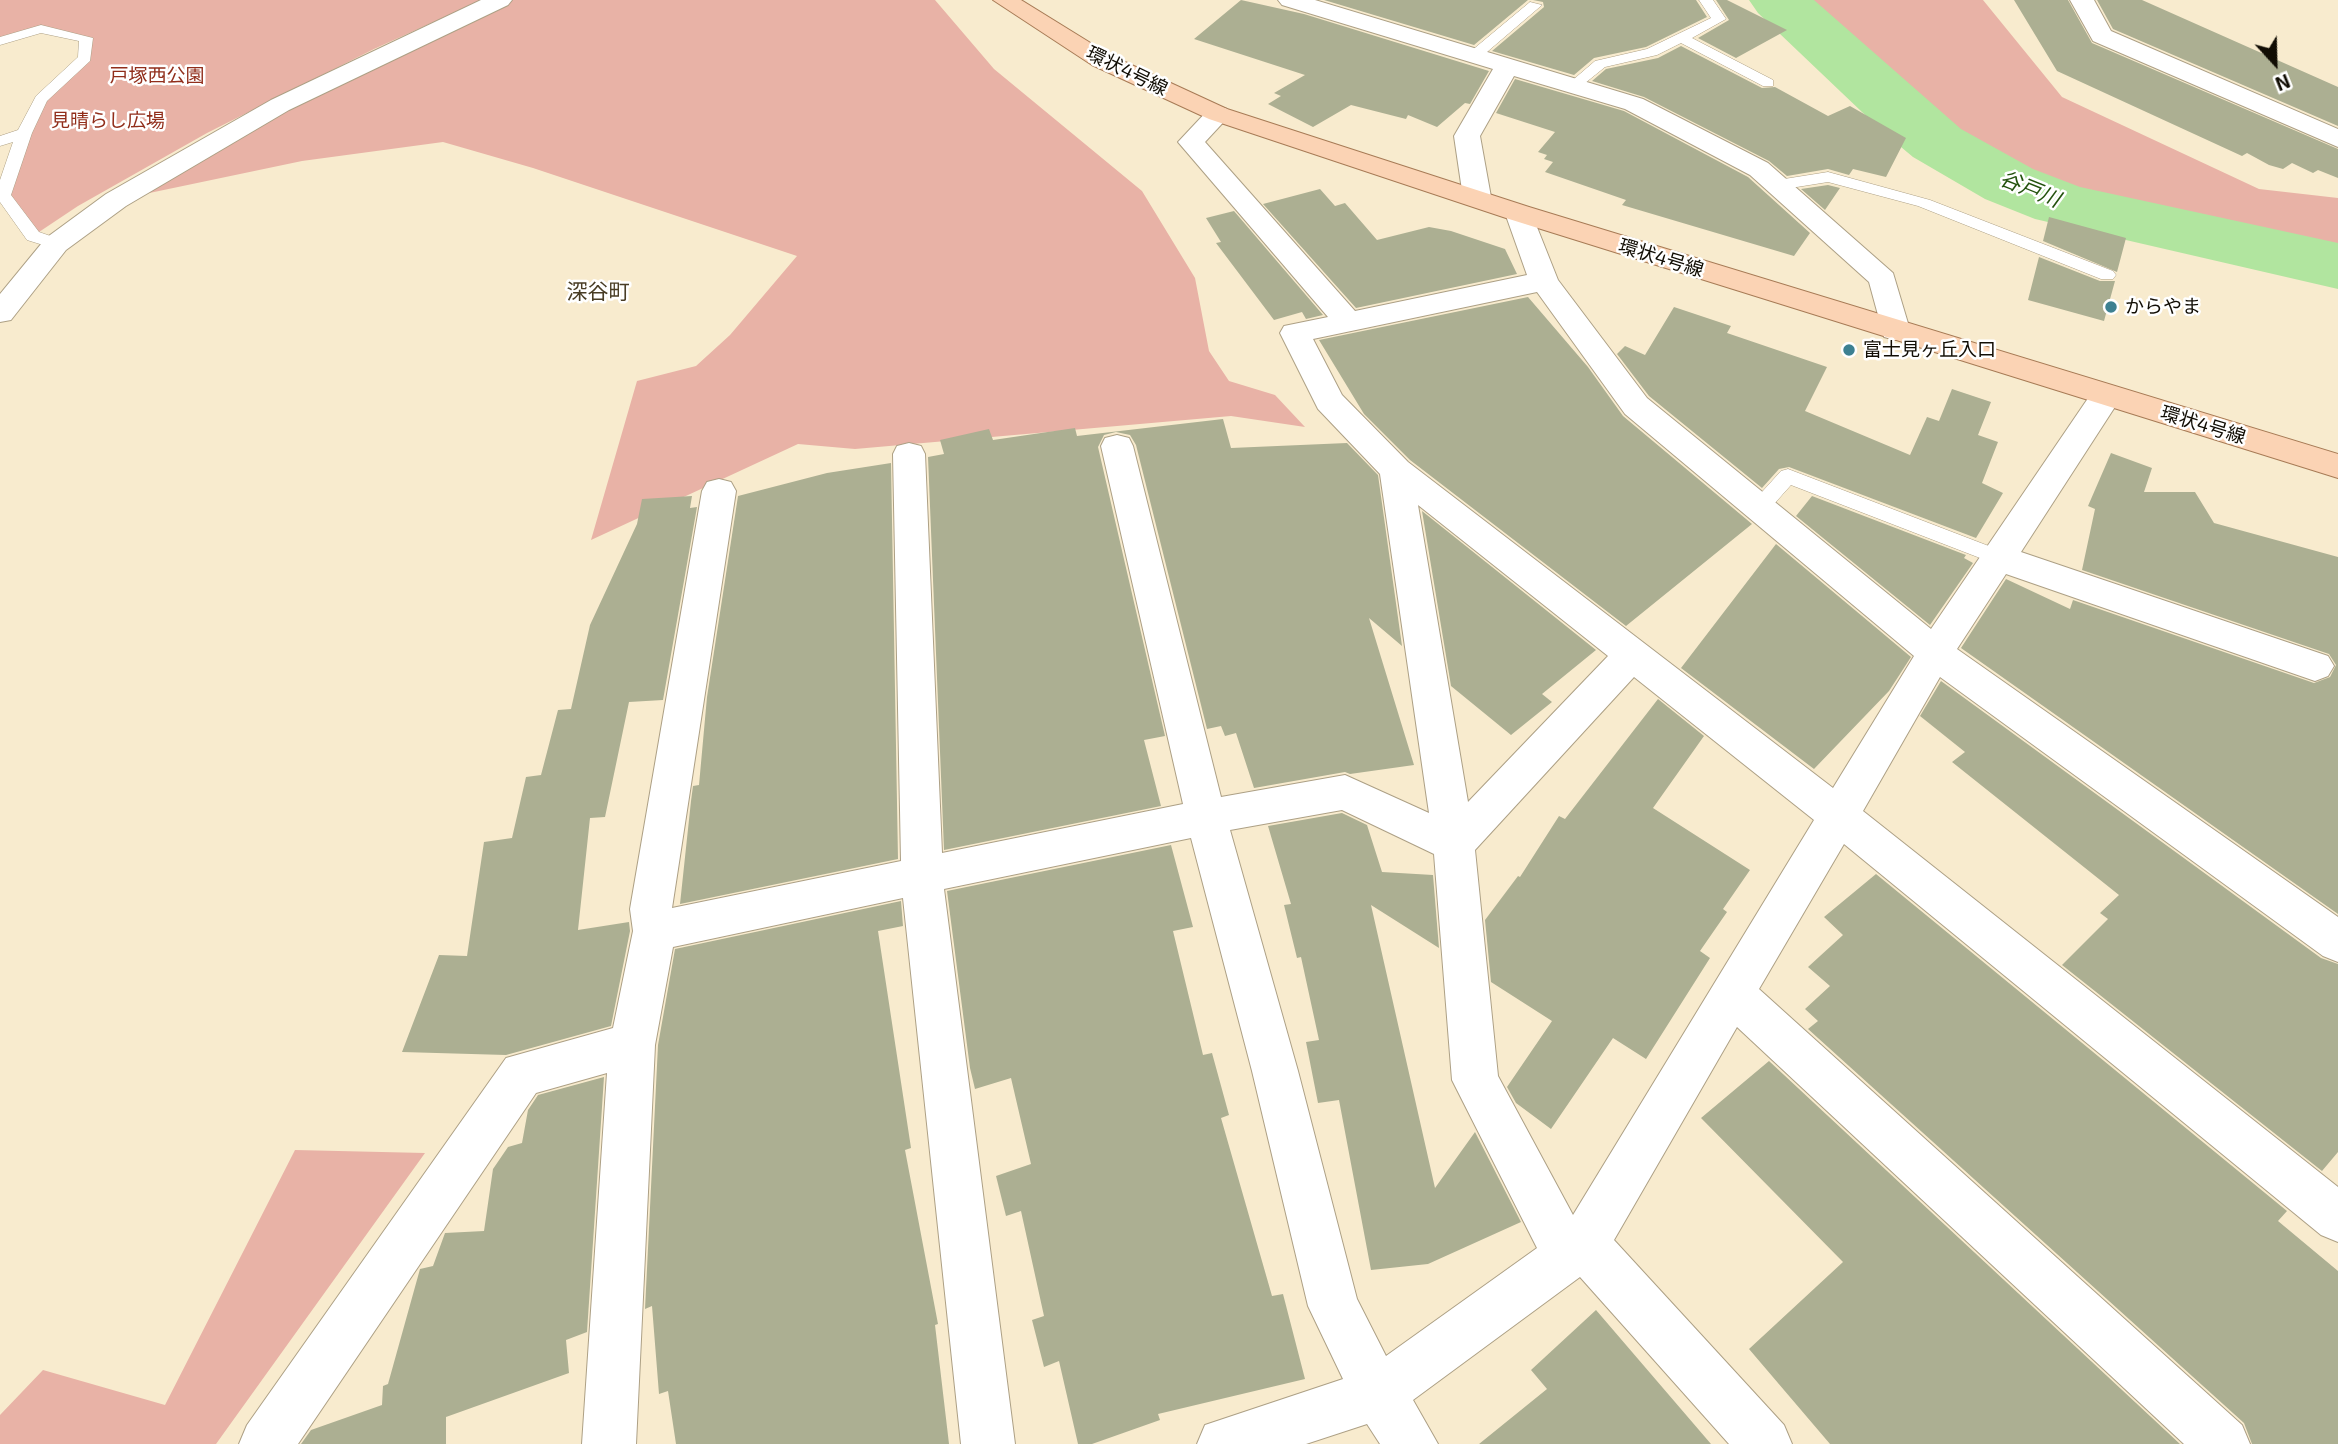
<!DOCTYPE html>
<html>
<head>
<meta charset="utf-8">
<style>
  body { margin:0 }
  #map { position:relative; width:2338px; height:1444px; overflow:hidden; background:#f8ebce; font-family:"Exo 2",sans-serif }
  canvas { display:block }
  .north { position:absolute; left:2240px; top:28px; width:70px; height:70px; -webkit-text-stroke:5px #fff; paint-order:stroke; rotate:158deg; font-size:19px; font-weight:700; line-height:28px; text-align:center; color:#110d04 }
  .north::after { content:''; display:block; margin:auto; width:24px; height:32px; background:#110d04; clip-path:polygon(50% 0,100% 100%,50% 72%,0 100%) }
</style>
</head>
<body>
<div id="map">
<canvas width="2338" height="1444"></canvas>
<div class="north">N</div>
</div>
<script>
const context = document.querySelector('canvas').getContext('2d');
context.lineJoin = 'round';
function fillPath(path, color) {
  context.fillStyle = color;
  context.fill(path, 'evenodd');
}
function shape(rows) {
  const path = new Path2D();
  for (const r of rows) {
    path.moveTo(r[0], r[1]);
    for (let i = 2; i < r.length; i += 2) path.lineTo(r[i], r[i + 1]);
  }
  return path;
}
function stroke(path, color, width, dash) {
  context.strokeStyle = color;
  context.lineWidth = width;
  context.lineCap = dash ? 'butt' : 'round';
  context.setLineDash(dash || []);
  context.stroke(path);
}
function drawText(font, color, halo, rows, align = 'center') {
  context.font = font + ' "Exo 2","Noto Sans JP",sans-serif';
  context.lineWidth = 5;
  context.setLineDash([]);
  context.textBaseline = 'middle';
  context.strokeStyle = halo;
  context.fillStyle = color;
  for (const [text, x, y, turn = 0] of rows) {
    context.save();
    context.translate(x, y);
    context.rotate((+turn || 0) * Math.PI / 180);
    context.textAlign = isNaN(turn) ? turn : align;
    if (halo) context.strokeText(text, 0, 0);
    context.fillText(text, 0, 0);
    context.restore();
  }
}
const green = shape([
  [0,0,482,0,374,49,207,133,78,206,33,236,3,195,41,99,78,67,86,38,41,29,0,41],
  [504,0,935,0,994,69,1142,191,1195,278,1209,351,1229,381,1275,395,1305,427,1231,416,855,449,798,444,591,540,637,381,696,366,730,335,797,256,533,168,443,142,302,161,116,200,280,105],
  [1794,0,1983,0,2062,97,2259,189,2338,198,2338,263,2052,191,2022,180,1951,140],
  [295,1150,425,1153,216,1444,0,1444,0,1415,43,1370,165,1405]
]);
const river = shape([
  [1749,0,1814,0,1961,129,2033,169,2080,187,2338,243,2338,289,2035,219,1985,199,1913,157,1883,132,1758,13,1749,0]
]);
const building = shape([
  [1241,0,1304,14,1489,71,1470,104,1465,103,1437,127,1408,115,1406,119,1351,105,1313,127,1268,104,1281,96,1274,93,1305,75,1194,39],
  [1324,0,1528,0,1474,45],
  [1533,0,1696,0,1707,17,1646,47,1594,58,1574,75,1492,51,1544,7,1543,2],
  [1716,0,1727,0,1787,30,1736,58,1698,38,1729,20],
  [2014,0,2068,0,2092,43,2338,149,2338,178,2318,170,2313,173,2292,163,2283,169,2269,165,2247,153,2242,156,2057,71],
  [2097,0,2142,0,2338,87,2338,126,2113,29],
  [1681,46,1762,88,1775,87,1828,116,1850,106,1906,138,1886,177,1853,169,1849,175,1828,169,1787,176,1769,161,1644,97,1592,81,1606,69,1658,58],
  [1515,79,1624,111,1748,177,1810,233,1794,256,1622,205,1626,200,1545,172,1553,162,1544,159,1547,155,1538,152,1555,132,1496,113],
  [1828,185,1840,188,1825,210,1801,189],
  [1320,189,1335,206,1345,203,1377,240,1429,227,1451,231,1505,249,1517,274,1356,308,1263,204],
  [1234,211,1323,315,1306,319,1302,312,1274,320,1216,243,1221,242,1206,218],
  [2049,217,2126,238,2117,272,2043,241],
  [2039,257,2100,281,2115,281,2104,321,2028,300],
  [1528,297,1588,367,1623,416,1752,524,1626,626,1410,460,1364,414,1319,340],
  [1674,307,1731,326,1727,333,1827,367,1805,411,1910,455,1927,417,1939,421,1952,389,1991,402,1978,435,1998,442,1982,483,2003,493,1976,538,1789,467,1779,469,1762,488,1649,396,1617,354,1625,346,1645,355],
  [1223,419,1231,448,1347,443,1378,475,1402,646,1369,618,1414,765,1350,774,1345,772,1254,788,1236,733,1225,736,1221,726,1207,729,1136,445,1130,435,1116,432,1104,435,1098,447,1165,736,1144,740,1161,806,944,850,928,457,944,454,940,440,989,429,993,440,1075,428,1077,436],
  [2111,453,2152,468,2144,492,2195,492,2214,523,2338,557,2338,914,1961,648,2006,579,2070,609,2073,600,2314,683,2330,677,2336,665,2329,654,2082,570,2095,509,2088,506],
  [891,463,898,859,680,904,691,801,693,786,699,785,707,697,738,496,827,473],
  [692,496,690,508,697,507,663,700,629,702,605,817,590,818,578,930,629,922,630,931,611,1026,506,1055,402,1052,439,955,467,956,484,842,512,838,526,777,541,775,558,710,571,709,590,625,637,524,642,499],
  [1812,496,1966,555,1964,558,1973,563,1930,625,1796,516],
  [1422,511,1596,650,1542,694,1552,702,1511,735,1451,686],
  [1776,544,1911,657,1889,691,1814,769,1681,668],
  [1941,681,2321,958,2338,964,2338,1152,2322,1171,2062,965,2108,919,2100,913,2119,895,1952,762,1965,752,1920,716],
  [1658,699,1704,736,1653,808,1750,870,1723,909,1727,912,1700,951,1710,958,1646,1059,1613,1038,1551,1129,1516,1103,1507,1087,1552,1021,1491,982,1485,920,1518,876,1520,877,1559,816,1565,819],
  [1342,813,1367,825,1382,872,1433,875,1439,948,1371,905,1435,1188,1475,1132,1521,1222,1428,1264,1371,1270,1339,1100,1318,1103,1306,1042,1319,1040,1301,957,1297,958,1284,905,1291,904,1268,826],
  [1171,845,1193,927,1173,931,1203,1055,1212,1053,1229,1115,1221,1118,1272,1296,1283,1294,1305,1379,1158,1414,1160,1420,1092,1444,1078,1444,1059,1361,1044,1367,1032,1320,1044,1316,1021,1211,1006,1216,996,1176,1031,1164,1011,1078,975,1089,970,1068,947,891],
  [1876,874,2287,1211,2278,1221,2338,1271,2338,1444,2252,1444,2244,1423,1808,1029,1818,1021,1805,1009,1830,986,1808,967,1843,935,1824,917],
  [901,901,903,926,878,931,911,1148,905,1150,938,1324,935,1325,949,1444,676,1444,668,1391,659,1394,652,1306,645,1309,658,1045,675,949],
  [1769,1061,2180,1444,1830,1444,1749,1349,1843,1262,1701,1118],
  [604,1077,587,1332,566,1340,569,1373,446,1417,446,1444,301,1444,311,1430,382,1405,383,1386,388,1384,420,1269,433,1266,445,1233,484,1231,493,1169,508,1147,522,1143,528,1110,538,1095],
  [1596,1310,1711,1444,1479,1444,1547,1389,1531,1370]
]);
const lane = shape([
  [1699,0,1713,0,1726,19,1692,38,1773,80,1773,86,1763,86,1681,43,1657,55,1605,67,1579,88,1574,89,1567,85,1595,61,1647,49,1711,18,1699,0],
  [1530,2,1542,5,1480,58,1470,58,1470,52,1530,2],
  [41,25,93,38,90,61,47,101,32,133,11,195,39,232,62,240,64,244,56,249,27,240,0,202,0,180,13,142,0,146,0,136,18,130,36,96,78,57,79,41,41,33,0,45,0,37,41,25],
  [1828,172,1930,200,2113,271,2116,275,2113,279,2101,279,1918,206,1828,182,1778,190,1770,185,1778,180,1828,172],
  [1788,469,2007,553,2010,558,2007,563,1993,563,1791,485,1766,513,1752,513,1749,508,1752,503,1781,471,1788,469]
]);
const street = shape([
  [481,0,512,0,508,5,289,110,126,206,66,250,11,320,0,322,0,294,46,238,106,194,271,100,481,0],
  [1278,0,1315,0,1643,99,1768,163,1893,273,1910,330,1906,337,1895,340,1884,337,1869,282,1750,175,1625,109,1514,76,1480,136,1491,197,1487,203,1477,205,1467,203,1463,197,1454,136,1493,69,1282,5,1278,0],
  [2070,0,2094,0,2111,31,2338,129,2338,147,2093,41,2070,0],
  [1218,106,1227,109,1231,114,1205,142,1355,311,1527,275,1505,213,1509,207,1529,207,1558,280,1647,398,1931,629,2095,388,2106,385,2117,388,2122,396,2021,552,2328,656,2334,666,2328,676,2315,681,2006,574,1957,649,2338,917,2338,962,2323,956,1940,677,1863,811,2338,1187,2338,1242,2321,1235,1844,844,1759,989,2242,1425,2250,1444,2184,1444,1737,1027,1614,1240,1784,1425,1792,1444,1729,1444,1580,1277,1413,1400,1438,1444,1380,1444,1367,1424,1306,1444,1197,1444,1205,1425,1343,1379,1308,1306,1252,1071,1191,838,944,889,1015,1444,961,1444,903,898,673,947,655,1045,636,1444,582,1444,607,1073,536,1093,298,1444,239,1444,247,1425,506,1058,613,1028,633,931,630,909,702,491,707,482,719,479,731,482,736,491,672,908,901,861,893,454,897,446,909,443,921,446,925,454,942,853,1183,804,1101,446,1105,438,1117,435,1129,438,1133,446,1221,797,1345,775,1429,813,1380,474,1318,409,1280,333,1284,326,1328,317,1178,142,1209,109,1218,106],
  [1537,292,1625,414,1914,656,1833,788,1408,462,1342,395,1313,339,1537,292],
  [1418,505,1608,656,1468,802,1418,505],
  [1634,677,1814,820,1573,1215,1498,1076,1475,850,1634,677],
  [1342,810,1434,854,1452,1080,1537,1248,1386,1356,1357,1299,1298,1071,1230,830,1342,810]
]);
const primary = shape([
  [993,0,1021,0,1110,55,1227,109,1529,207,2338,454,2338,478,1509,219,1209,119,1092,65,993,0]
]);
const markers = [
  [2111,307,7,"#3d8091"],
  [1849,350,7,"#3d8091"]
];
const farStreetnames = [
  ["環状4号線",1127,71,26],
  ["環状4号線",1661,258,17],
  ["環状4号線",2203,425,17]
];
const farParknames = [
  ["戸塚西公園",157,76],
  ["見晴らし広場",108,121]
];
const farPoinames = [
  ["からやま",2125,307],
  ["富士見ヶ丘入口",1863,350]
];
const farWaternames = [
  ["谷戸川",2030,189,22]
];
const farNeighbourhoodnames = [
  ["深谷町",598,292]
];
fillPath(green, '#e8b2a6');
fillPath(river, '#b1e59f');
fillPath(building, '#acaf92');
stroke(lane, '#ada085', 1);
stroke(street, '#ada085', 2);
stroke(primary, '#a77b56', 2);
fillPath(lane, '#fff');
fillPath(street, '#fff');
fillPath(primary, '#fbd3b4');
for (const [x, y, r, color] of markers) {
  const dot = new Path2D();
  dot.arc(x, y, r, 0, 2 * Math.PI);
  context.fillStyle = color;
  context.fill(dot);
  stroke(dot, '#fff', 2.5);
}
drawText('19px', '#110d04', '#fff', farStreetnames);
drawText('19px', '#912e1b', '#fff', farParknames);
drawText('19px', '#110d04', '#fff', farPoinames, 'left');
drawText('italic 21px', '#24530e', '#fff', farWaternames);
drawText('21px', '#493d25', '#fff', farNeighbourhoodnames);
</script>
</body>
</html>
